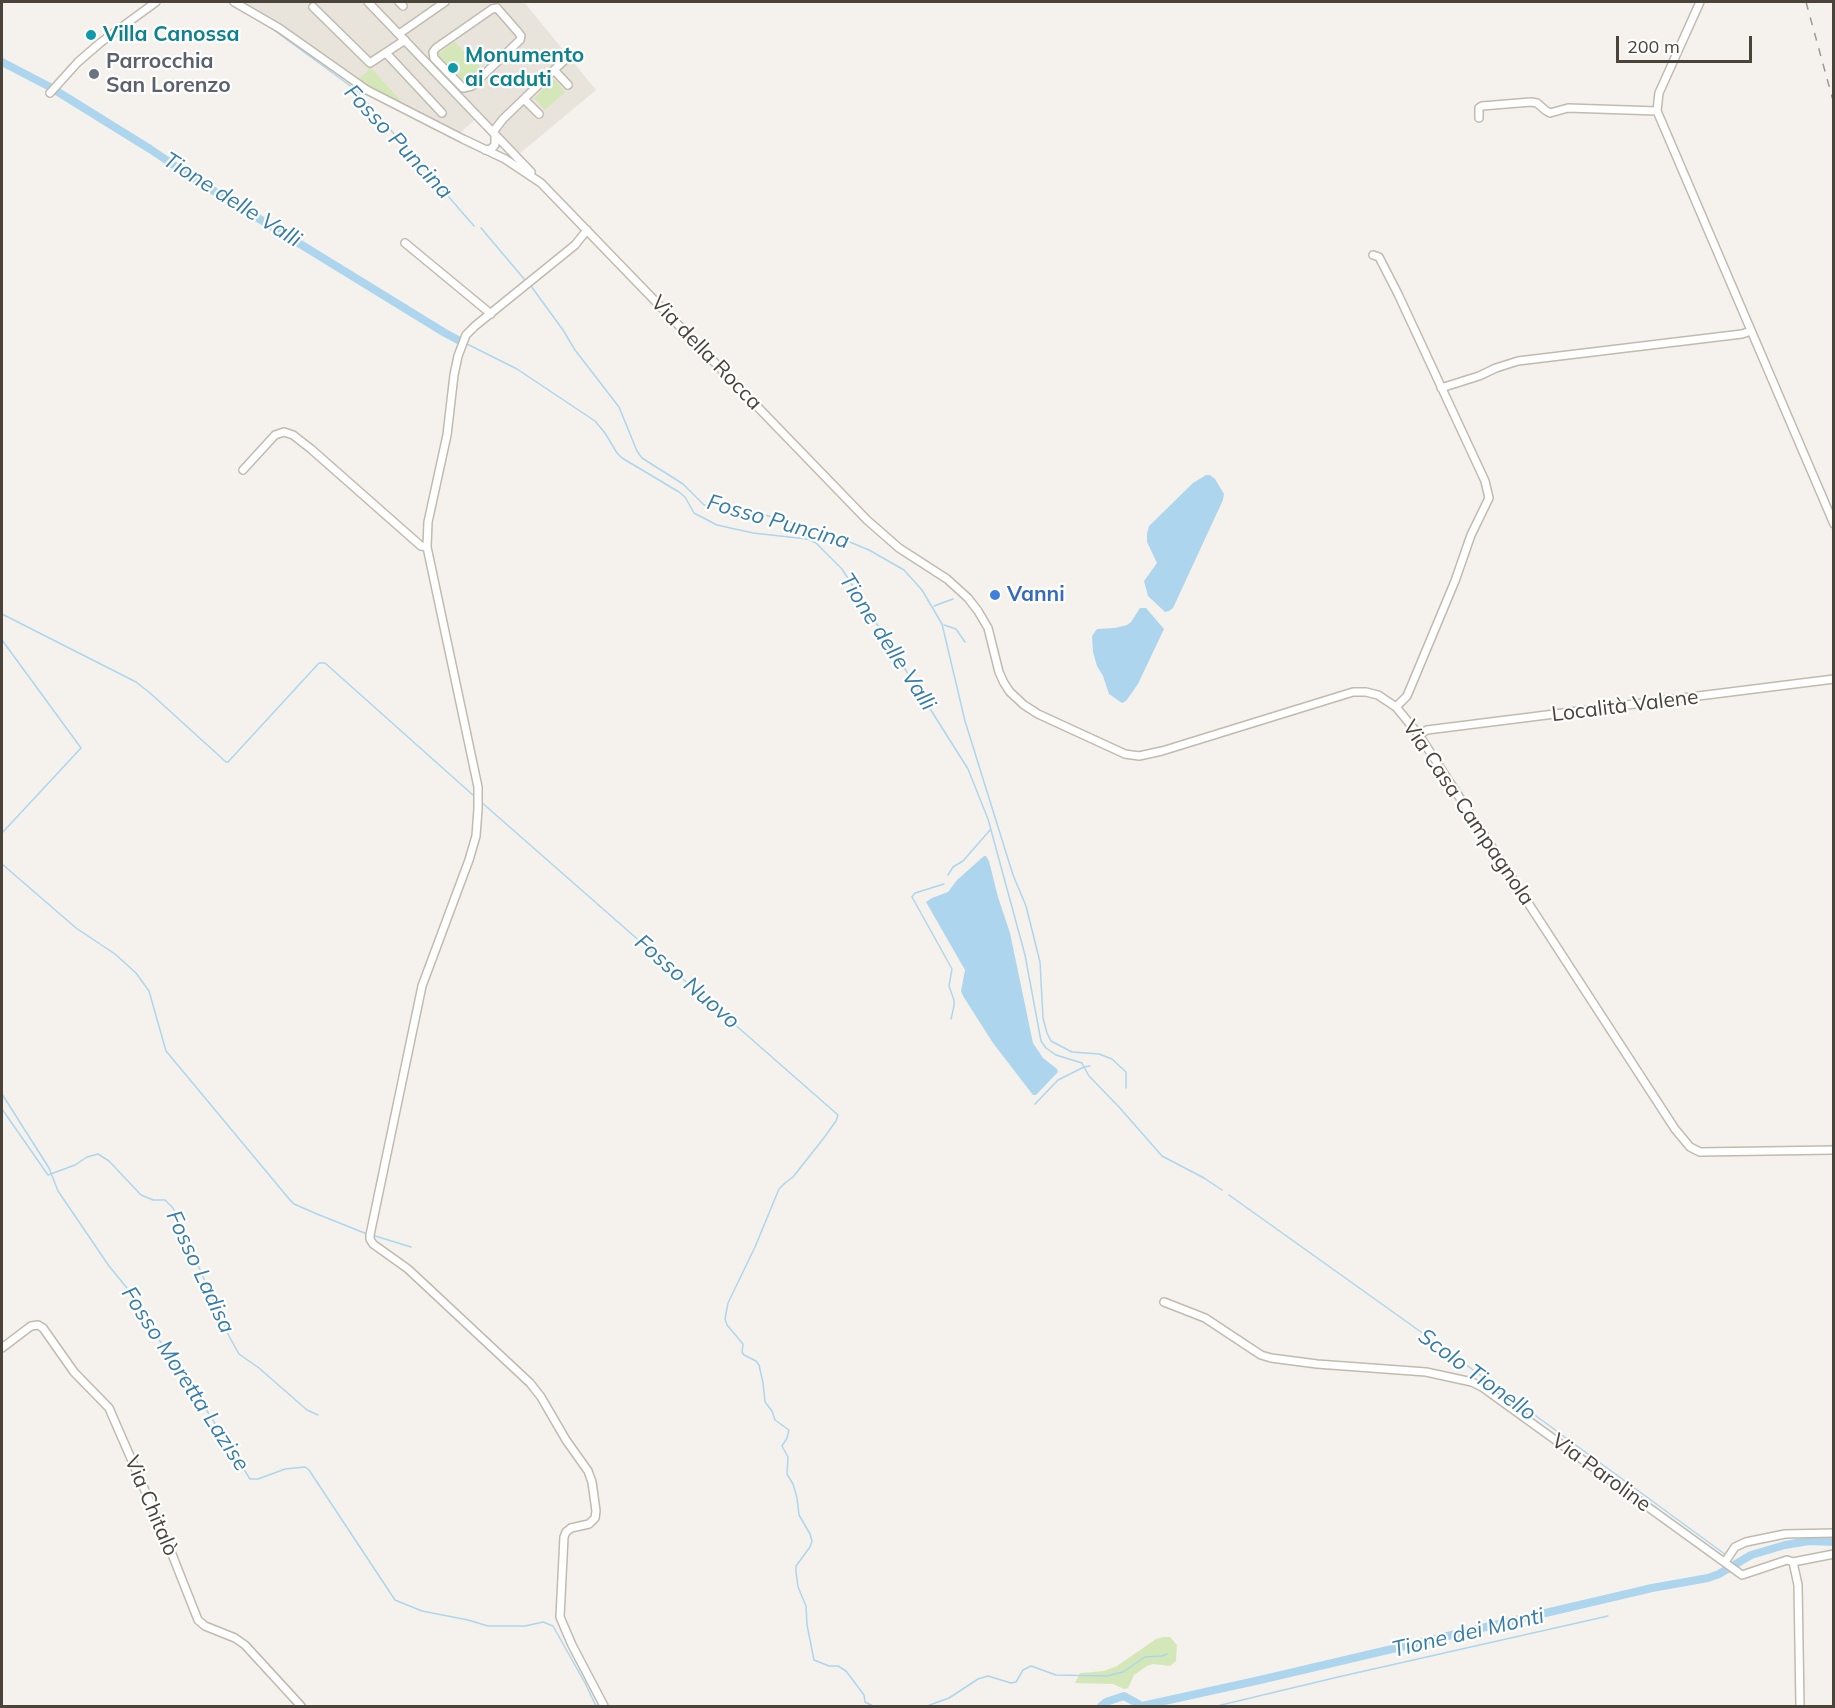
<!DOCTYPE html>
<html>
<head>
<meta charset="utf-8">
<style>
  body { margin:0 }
  #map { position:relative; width:1835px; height:1708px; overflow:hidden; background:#f5f2ed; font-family:Mulish,sans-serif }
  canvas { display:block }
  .frame { position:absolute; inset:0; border:3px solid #4a433a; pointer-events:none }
  .scale { position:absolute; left:1616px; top:36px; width:136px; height:27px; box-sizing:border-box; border:3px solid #4a433a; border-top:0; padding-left:8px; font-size:18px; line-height:21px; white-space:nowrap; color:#4a433a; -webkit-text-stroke:4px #fff; paint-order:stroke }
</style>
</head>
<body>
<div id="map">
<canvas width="1835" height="1708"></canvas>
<div class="frame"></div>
<div class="scale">200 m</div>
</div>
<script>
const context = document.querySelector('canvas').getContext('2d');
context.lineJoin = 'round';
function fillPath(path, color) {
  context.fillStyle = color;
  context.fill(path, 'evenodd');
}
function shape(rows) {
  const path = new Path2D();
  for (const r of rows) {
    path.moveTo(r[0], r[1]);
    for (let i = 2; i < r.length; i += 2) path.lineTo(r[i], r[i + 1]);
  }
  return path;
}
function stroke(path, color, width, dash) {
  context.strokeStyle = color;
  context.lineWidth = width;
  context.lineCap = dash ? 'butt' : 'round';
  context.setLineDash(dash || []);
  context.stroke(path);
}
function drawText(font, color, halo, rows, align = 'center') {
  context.font = font + ' Mulish,sans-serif';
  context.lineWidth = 4.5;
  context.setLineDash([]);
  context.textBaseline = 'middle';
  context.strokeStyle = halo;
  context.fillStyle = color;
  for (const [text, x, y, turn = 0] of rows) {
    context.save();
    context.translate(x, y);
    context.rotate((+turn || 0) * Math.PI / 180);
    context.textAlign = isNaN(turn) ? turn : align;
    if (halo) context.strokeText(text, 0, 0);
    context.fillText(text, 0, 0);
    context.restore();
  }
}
const residential = shape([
  [242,2,524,2,596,90,518,155,481,114,458,135,370,88,283,27]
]);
const green = shape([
  [455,42,481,68,464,85,436,55],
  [371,68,401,101,400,103,358,80],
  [554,79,565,92,545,110,534,98],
  [1163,1637,1170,1637,1177,1645,1176,1661,1170,1666,1153,1664,1147,1666,1134,1675,1128,1688,1124,1689,1113,1684,1075,1683,1080,1673,1104,1671,1117,1666,1156,1639]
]);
const water = shape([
  [1206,475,1210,475,1215,479,1224,494,1223,500,1173,608,1169,611,1165,612,1148,596,1144,581,1157,563,1147,542,1147,534,1149,526,1193,483],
  [1140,608,1146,608,1164,629,1138,684,1126,701,1122,703,1109,694,1103,676,1097,666,1093,652,1092,636,1097,629,1115,628,1127,625,1131,622],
  [984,856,986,856,989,861,998,897,1010,933,1033,1043,1043,1058,1057,1069,1058,1072,1036,1095,1033,1095,1026,1086,993,1043,963,996,961,991,965,970,926,902,932,898,948,892,957,880]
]);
const stream = shape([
  [238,8,271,28,356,90,474,226],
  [481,228,525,280],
  [531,286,563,330,575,350,619,407,637,451,642,458,683,484,704,505,731,505,833,535,869,550,904,570,922,590,942,624,965,721,1013,875,1026,906,1040,962,1043,1018,1047,1033,1051,1041,1072,1052,1099,1054,1112,1059,1126,1072,1126,1088],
  [465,343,517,369,595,421,605,433,617,453,622,458,679,492,685,497,694,513,717,525,753,533,807,539,816,543,842,569,968,769,988,819,1025,955,1041,1041,1046,1048,1056,1055,1082,1063,1084,1067,1090,1066],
  [934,606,953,599],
  [2,614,136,682,150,693,226,762,228,762,319,663,325,663,474,796],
  [944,625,956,629,965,642],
  [2,640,81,748,2,833],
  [480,801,838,1115,836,1121,823,1139,793,1177,785,1183,779,1189,755,1247,728,1303,725,1319,727,1325,743,1344,742,1352,744,1355,756,1361,759,1365,763,1383,765,1402,772,1411,775,1420,789,1430,787,1438,782,1446,788,1457,787,1474,793,1484,797,1498,799,1515,810,1534,812,1541,810,1547,796,1566,796,1572,798,1587,806,1606,807,1625,814,1660,829,1666,838,1666,846,1671,864,1695,865,1702,873,1706],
  [2,864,76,928,115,954,136,973,149,991,166,1051,290,1200,294,1204,317,1214,367,1234],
  [948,875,953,867,963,861,990,830],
  [944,884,915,893,912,897,952,969,949,986,954,1000,954,1006,951,1019],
  [2,1094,49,1168,58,1191,109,1266,127,1288,178,1370,190,1384,250,1479,258,1479,285,1469,305,1467,309,1470,395,1600,422,1611,468,1620,488,1626,525,1626,543,1622,553,1626,585,1683,596,1706],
  [1035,1104,1058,1080,1084,1067,1089,1076,1119,1107,1162,1156,1204,1178,1222,1190],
  [2,1109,48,1175,75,1165,87,1157,98,1154,109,1161,141,1195,153,1200,165,1200,173,1208,229,1336,239,1354,259,1368,307,1410,318,1415],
  [1229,1195,1435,1342,1726,1555],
  [372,1235,411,1247],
  [927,1706,949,1698,978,1679,988,1676,1011,1683,1016,1682,1023,1670,1031,1666,1056,1675,1107,1676,1123,1672,1145,1657,1162,1656,1167,1654],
  [1217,1706,1338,1677,1608,1616]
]);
const river = shape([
  [2,62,50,87,150,149,196,180,445,333,460,341],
  [1101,1706,1106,1702,1124,1696,1142,1706,1260,1680,1652,1588,1708,1578,1719,1574,1751,1555,1785,1545,1809,1541,1834,1542]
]);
const minor = shape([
  [234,2,279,28,367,90,463,139,505,159,541,183,867,520,899,548,947,579,968,598,978,611,988,628,999,672,1004,683,1010,692,1024,705,1038,714,1125,754,1139,756,1162,751,1353,692,1366,692,1378,695,1396,707,1419,735,1675,1129,1690,1147,1700,1152,1834,1150],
  [368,2,531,172],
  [399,2,403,6],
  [1700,2,1659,93,1657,111,1834,524],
  [313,7,370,63,405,40],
  [497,8,518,32,521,36,520,40,472,86,463,88,434,58,433,52,436,48,492,9,497,8],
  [399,34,445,2],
  [386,53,442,113],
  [554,70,568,57],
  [50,93,78,62,100,43,156,2],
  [524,99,539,114],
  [1479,118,1479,108,1482,106,1531,102,1537,103,1545,110,1550,113,1568,108,1657,111],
  [493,132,503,119,554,70,568,85],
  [485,150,491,149,495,145,495,134],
  [587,230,575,245,475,326,466,335,458,356,454,375,447,435,428,522,427,547,478,787,478,809,476,836,469,860,422,986,370,1235,370,1239,373,1244,408,1269,530,1383,541,1397,566,1440,588,1471,592,1482,596,1511,595,1518,589,1524,571,1528,566,1532,564,1537,560,1617,572,1645,604,1706],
  [405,243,491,314],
  [1373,255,1379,257,1398,294,1485,481,1489,498,1471,535,1455,581,1407,696,1396,707],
  [1441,388,1479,376,1496,368,1518,361,1742,334,1751,331],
  [243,470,275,435,284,432,293,435,311,449,421,546,427,547],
  [1419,735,1427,730,1834,679],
  [1164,1302,1205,1318,1261,1355,1271,1358,1317,1364,1426,1372,1472,1382,1482,1387,1742,1575,1787,1560,1793,1562,1834,1554],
  [2,1348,31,1326,38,1325,43,1328,74,1372,109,1408,112,1415,164,1534,198,1620,205,1626,235,1638,245,1645,301,1706],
  [1725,1562,1735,1547,1746,1542,1785,1534,1834,1533],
  [1793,1562,1798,1585,1800,1706]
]);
const rail = shape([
  [1806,2,1834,104]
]);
const markers = [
  [91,35,6,"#0f9aa8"],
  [453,68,6,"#0f9aa8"],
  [94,74,6,"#6b7280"],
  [995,595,6,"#3f7fe0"]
];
const cultureNames = [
  ["Villa Canossa",103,35],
  ["Monumento",465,56],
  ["ai caduti",465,80]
];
const worshipNames = [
  ["Parrocchia",106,62],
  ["San Lorenzo",106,86]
];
const streetNames = [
  ["Via della Rocca",706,353,46],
  ["Località Valene",1625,706,-7],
  ["Via Casa Campagnola",1468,813,56],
  ["Via Paroline",1601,1473,36],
  ["Via Chitalò",151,1506,67]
];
const shopNames = [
  ["Vanni",1007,595]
];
const waterNames = [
  ["Fosso Puncina",398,142,47],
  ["Tione delle Valli",232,200,32],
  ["Fosso Puncina",778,522,16],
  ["Tione delle Valli",887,642,57],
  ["Fosso Nuovo",687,982,41],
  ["Fosso Ladisa",200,1272,65],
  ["Scolo Tionello",1477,1375,36],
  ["Fosso Moretta Lazise",185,1379,57],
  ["Tione dei Monti",1468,1633,-13]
];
fillPath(residential, '#e9e4db');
fillPath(green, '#d4e7b8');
fillPath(water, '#add6ee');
stroke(stream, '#add6ee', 1.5);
stroke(river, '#add6ee', 8);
stroke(minor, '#c1baaf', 10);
stroke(minor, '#fff', 7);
stroke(rail, '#9a9a9a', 1.5, [8, 8]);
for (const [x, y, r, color] of markers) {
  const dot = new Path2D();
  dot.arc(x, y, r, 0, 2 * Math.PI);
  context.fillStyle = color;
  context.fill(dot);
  stroke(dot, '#fff', 2);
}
drawText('bold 21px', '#0d838f', '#fff', cultureNames, 'left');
drawText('bold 21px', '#5b616d', '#fff', worshipNames, 'left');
drawText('21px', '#4a433a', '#fff', streetNames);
drawText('bold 21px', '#366cbe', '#fff', shopNames, 'left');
drawText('italic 22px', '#357daa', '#fff', waterNames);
</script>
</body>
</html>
